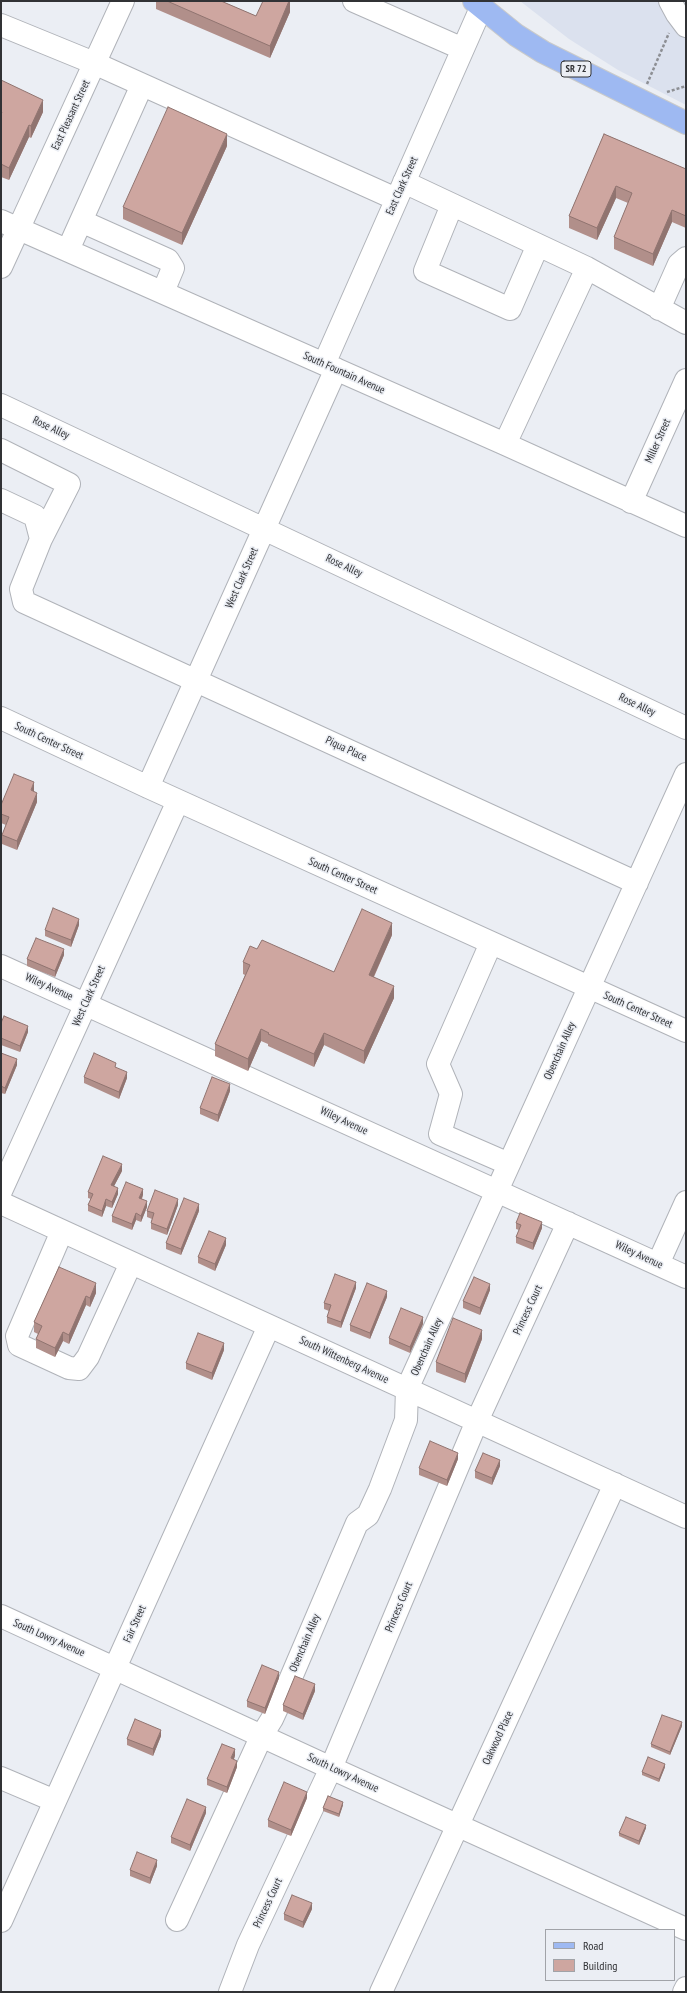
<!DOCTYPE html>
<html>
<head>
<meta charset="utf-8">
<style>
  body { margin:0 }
  #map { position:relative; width:687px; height:1993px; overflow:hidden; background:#ebeef4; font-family:"PT Sans Narrow",sans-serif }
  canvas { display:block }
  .frame { position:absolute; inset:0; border:2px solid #313235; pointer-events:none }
  .legend { position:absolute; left:545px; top:1929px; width:130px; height:52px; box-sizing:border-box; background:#ebeef4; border:1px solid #a1a3a8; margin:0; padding:5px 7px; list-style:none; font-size:12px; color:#313235 }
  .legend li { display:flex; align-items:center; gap:8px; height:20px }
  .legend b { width:20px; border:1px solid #a1a3a8 }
</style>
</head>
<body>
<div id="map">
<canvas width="687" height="1993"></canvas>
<div class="frame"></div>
<ul class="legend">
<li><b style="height:5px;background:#9eb9f2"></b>Road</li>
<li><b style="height:11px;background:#cea6a0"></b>Building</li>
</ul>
</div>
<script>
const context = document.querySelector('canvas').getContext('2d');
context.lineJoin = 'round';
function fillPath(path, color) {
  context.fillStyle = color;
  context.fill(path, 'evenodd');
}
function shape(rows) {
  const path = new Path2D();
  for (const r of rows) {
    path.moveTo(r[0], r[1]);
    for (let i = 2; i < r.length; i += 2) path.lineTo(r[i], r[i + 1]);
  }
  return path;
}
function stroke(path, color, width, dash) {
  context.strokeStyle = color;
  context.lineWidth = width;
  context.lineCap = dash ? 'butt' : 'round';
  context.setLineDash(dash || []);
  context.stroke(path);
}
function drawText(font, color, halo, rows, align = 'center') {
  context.font = font + ' "PT Sans Narrow",sans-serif';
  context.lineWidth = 3;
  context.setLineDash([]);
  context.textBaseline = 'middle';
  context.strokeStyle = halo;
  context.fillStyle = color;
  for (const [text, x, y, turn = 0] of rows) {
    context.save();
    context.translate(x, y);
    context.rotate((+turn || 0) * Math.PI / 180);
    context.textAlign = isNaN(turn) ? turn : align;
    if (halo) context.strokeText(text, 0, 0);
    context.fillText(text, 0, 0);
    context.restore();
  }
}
const built = shape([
  [520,1,686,1,686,105,618,70,569,39]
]);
const path = shape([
  [647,84,669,33],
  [667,92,686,86]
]);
const minor = shape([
  [354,1,463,49],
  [670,1,677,14,686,26],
  [1,25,94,63,396,199],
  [404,182,587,268,686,323],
  [452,205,425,271,510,309,538,245],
  [1,221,505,444,686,526],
  [81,221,168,260,173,268,163,292],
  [68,250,142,85],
  [1,267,123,1],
  [659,309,679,264,686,258],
  [324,364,481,8],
  [1,405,686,728],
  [505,444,587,268],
  [1,450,69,484,41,539],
  [1,500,35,516,41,539,21,589,24,602,637,883],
  [631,502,686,380],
  [1,718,148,787,686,1031],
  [148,787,336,369],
  [491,943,438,1064,451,1094,440,1134,509,1164],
  [1,966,686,1277],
  [1,1191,178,801],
  [1,1203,686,1517],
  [62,1231,17,1336,19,1345,69,1368,79,1369,88,1357,131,1263],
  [658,1264,686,1202],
  [1,1616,331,1768,686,1929],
  [1,1778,55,1801],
  [177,1920,262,1735,272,1719,290,1680,357,1523,368,1515,380,1489,406,1420,407,1389,686,774],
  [1,1921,269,1326],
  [230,1992,248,1945,331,1768,477,1421,568,1223],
  [381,1992,615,1484],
  [684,1992,686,1988]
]);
const major = shape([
  [474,1,516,35,543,52,686,123]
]);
const wall = shape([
  [156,1,221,1,256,16,290,1,290,12,270,58,156,9],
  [1,80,43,112,31,138,29,137,9,180,1,177],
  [604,134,686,169,686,228,672,222,653,266,614,249,614,237,628,203,616,198,597,240,569,228,569,216],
  [227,146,182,245,123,219,123,207],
  [34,792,37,802,17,850,2,844,2,835,6,825,1,823,1,805],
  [79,925,71,947,45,936,45,930],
  [392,935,374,977,394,998,364,1064,324,1045,314,1067,268,1046,268,1044,261,1041,248,1071,215,1056,215,1044,245,975,243,974,243,962,334,972],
  [64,955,55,977,27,966,27,959],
  [1,1023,28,1032,20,1052,1,1045],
  [1,1053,17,1065,5,1094,1,1093],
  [116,1067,127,1078,119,1099,84,1083,84,1077],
  [230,1091,218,1122,200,1114,200,1108],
  [122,1171,114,1186,118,1194,112,1208,106,1206,102,1217,88,1211,88,1205,91,1199,88,1198,88,1192],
  [143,1195,142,1199,147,1207,141,1222,136,1220,132,1230,112,1222,112,1216],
  [178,1205,167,1235,151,1229,151,1223,152,1219,147,1217,147,1211],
  [199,1211,181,1255,166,1249,166,1243],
  [516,1223,542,1228,533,1250,516,1243,516,1237,519,1230,516,1229],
  [226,1245,215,1271,198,1263,198,1257],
  [59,1267,96,1293,90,1307,86,1305,69,1344,63,1341,55,1357,36,1348,36,1339,38,1334,34,1332,34,1322],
  [356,1288,341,1328,327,1323,327,1317,329,1311,324,1309,324,1303],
  [490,1290,480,1315,463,1308,463,1301],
  [387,1297,370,1339,350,1331,350,1325],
  [423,1324,410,1353,389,1344,389,1338],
  [482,1339,465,1383,436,1372,436,1362],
  [224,1350,212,1380,186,1369,186,1363],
  [458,1459,447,1486,419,1475,419,1468],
  [500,1466,492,1485,475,1478,475,1471],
  [279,1678,265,1714,247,1707,247,1701],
  [315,1691,303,1720,283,1711,283,1705],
  [682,1726,670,1755,651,1747,651,1744],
  [161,1736,153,1756,127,1745,127,1739],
  [235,1756,234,1759,237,1767,227,1793,207,1785,207,1779],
  [665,1767,659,1782,642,1775,642,1772],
  [307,1798,291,1836,268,1827,268,1820],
  [343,1805,339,1817,323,1811,323,1808],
  [206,1813,190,1851,171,1843,171,1837],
  [646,1828,639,1845,619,1836,619,1833],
  [157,1866,150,1884,130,1876,130,1870],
  [312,1909,303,1928,284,1920,284,1914]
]);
const shadedWall = shape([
  [289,1,290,1,290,12,270,58,270,46],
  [43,100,43,112,31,138,31,126],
  [29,125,29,137,9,180,9,168],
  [227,134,227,146,182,245,182,233],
  [616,186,616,198,597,240,597,228],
  [672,210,672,222,653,266,653,254],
  [34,782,34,791,31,800,31,790],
  [37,793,37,802,17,850,17,841],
  [79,919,79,925,71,947,71,940],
  [392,923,392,935,369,987,369,975],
  [64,949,64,955,55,977,55,971],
  [394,986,394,998,364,1064,364,1051],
  [28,1026,28,1032,20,1052,20,1046],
  [261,1029,261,1041,248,1071,248,1059],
  [324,1033,324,1045,314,1067,314,1054],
  [17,1059,17,1065,5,1094,5,1088],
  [127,1072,127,1078,119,1099,119,1092],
  [230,1084,230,1091,218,1122,218,1115],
  [122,1164,122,1171,111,1192,111,1185],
  [118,1188,118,1194,112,1208,112,1202],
  [143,1189,143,1195,139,1204,139,1198],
  [106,1199,106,1206,102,1217,102,1211],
  [178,1199,178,1205,167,1235,167,1229],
  [147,1201,147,1207,141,1222,141,1216],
  [199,1204,199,1211,181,1255,181,1249],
  [136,1213,136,1220,132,1230,132,1224],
  [542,1222,542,1228,533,1250,533,1243],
  [226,1238,226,1245,215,1271,215,1264],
  [356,1282,356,1288,341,1328,341,1322],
  [96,1283,96,1293,90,1307,90,1298],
  [490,1284,490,1290,480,1315,480,1308],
  [387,1291,387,1297,370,1339,370,1333],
  [86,1296,86,1305,69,1344,69,1335],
  [423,1317,423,1324,410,1353,410,1347],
  [482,1330,482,1339,465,1383,465,1374],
  [63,1332,63,1341,55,1357,55,1348],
  [224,1343,224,1350,212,1380,212,1373],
  [458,1453,458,1459,447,1486,447,1480],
  [500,1460,500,1466,492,1485,492,1478],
  [279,1672,279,1678,265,1714,265,1708],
  [315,1684,315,1691,303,1720,303,1714],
  [682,1722,682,1726,670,1755,670,1752],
  [161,1730,161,1736,153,1756,153,1749],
  [235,1749,235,1756,231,1765,231,1758],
  [237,1761,237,1767,227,1793,227,1787],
  [665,1764,665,1767,659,1782,659,1779],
  [307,1792,307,1798,291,1836,291,1830],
  [343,1802,343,1805,339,1817,339,1814],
  [206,1807,206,1813,190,1851,190,1845],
  [646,1825,646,1828,639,1845,639,1841],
  [157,1860,157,1866,150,1884,150,1878],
  [312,1903,312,1909,303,1928,303,1922]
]);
const building = shape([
  [167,1,221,1,256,16,263,1,289,1,270,46,167,1],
  [1,80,43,100,31,126,29,125,9,168,1,164,1,114,2,112,1,112,1,80],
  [168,107,227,134,182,233,123,207,168,107],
  [604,134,686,169,686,216,672,210,653,254,614,237,632,193,616,186,597,228,569,216,604,134],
  [14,774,34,782,31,790,37,793,17,841,2,835,9,817,1,814,1,805,14,774],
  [53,908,79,919,71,940,45,930,53,908],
  [362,909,392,923,369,975,394,986,364,1051,324,1033,314,1054,268,1034,269,1033,261,1029,248,1059,215,1044,250,965,243,962,250,946,257,949,262,940,334,972,362,909],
  [36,938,64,949,55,971,27,959,36,938],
  [4,1016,28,1026,20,1046,1,1038,1,1023,4,1016],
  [1,1053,17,1059,5,1088,1,1086,1,1053],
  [94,1053,116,1063,115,1067,127,1072,119,1092,84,1077,94,1053],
  [212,1077,230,1084,218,1115,200,1108,212,1077],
  [103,1156,122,1164,111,1185,118,1188,112,1202,106,1199,102,1211,88,1205,93,1194,88,1192,103,1156],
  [126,1182,143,1189,139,1198,147,1201,141,1216,136,1213,132,1224,112,1216,126,1182],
  [155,1190,178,1199,167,1229,151,1223,154,1213,147,1211,155,1190],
  [184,1198,199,1204,181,1249,166,1243,184,1198],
  [520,1213,542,1222,533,1243,516,1237,521,1225,516,1223,520,1213],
  [209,1231,226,1238,215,1264,198,1257,209,1231],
  [59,1267,96,1283,90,1298,86,1296,69,1335,63,1332,55,1348,36,1339,42,1326,34,1322,59,1267],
  [335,1274,356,1282,341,1322,327,1317,331,1305,324,1303,335,1274],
  [474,1277,490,1284,480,1308,463,1301,474,1277],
  [367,1283,387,1291,370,1333,350,1325,367,1283],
  [401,1308,423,1317,410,1347,389,1338,401,1308],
  [453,1318,482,1330,465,1374,436,1362,453,1318],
  [198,1333,224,1343,212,1373,186,1363,198,1333],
  [430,1441,458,1453,447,1480,419,1468,430,1441],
  [483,1453,500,1460,492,1478,475,1471,483,1453],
  [262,1665,279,1672,265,1708,247,1701,262,1665],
  [295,1676,315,1684,303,1714,283,1705,295,1676],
  [662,1715,682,1722,670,1752,651,1744,662,1715],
  [135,1719,161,1730,153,1749,127,1739,135,1719],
  [222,1744,235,1749,231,1758,237,1761,227,1787,207,1779,222,1744],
  [648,1757,665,1764,659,1779,642,1772,648,1757],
  [284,1782,307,1792,291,1830,268,1820,284,1782],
  [328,1796,343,1802,339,1814,323,1808,328,1796],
  [187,1799,206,1807,190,1845,171,1837,187,1799],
  [626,1817,646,1825,639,1841,619,1833,626,1817],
  [137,1852,157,1860,150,1878,130,1870,137,1852],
  [292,1895,312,1903,303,1922,284,1914,292,1895]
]);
const shields = [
  [576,69,30]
];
const shieldNames = [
  ["SR 72",576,69]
];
const streetNames = [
  ["East Pleasant Street",71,115,-65],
  ["East Clark Street",402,186,-66],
  ["South Fountain Avenue",344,373,24],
  ["Rose Alley",51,428,25],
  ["Miller Street",658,441,-66],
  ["Rose Alley",344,566,25],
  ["West Clark Street",242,578,-66],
  ["Rose Alley",637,705,25],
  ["South Center Street",49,741,25],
  ["Piqua Place",346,749,25],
  ["South Center Street",343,876,24],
  ["Wiley Avenue",49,987,24],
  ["West Clark Street",89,996,-66],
  ["South Center Street",638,1010,24],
  ["Obenchain Alley",560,1051,-66],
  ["Wiley Avenue",344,1121,25],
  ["Wiley Avenue",639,1255,25],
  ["Princess Court",528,1310,-65],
  ["Obenchain Alley",427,1347,-66],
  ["South Wittenberg Avenue",344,1360,25],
  ["Princess Court",399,1607,-67],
  ["Fair Street",135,1624,-66],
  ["South Lowry Avenue",49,1638,24],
  ["Obenchain Alley",305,1643,-67],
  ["Oakwood Place",498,1738,-65],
  ["South Lowry Avenue",343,1773,25],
  ["Princess Court",268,1903,-65]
];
fillPath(built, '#dbe1ee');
stroke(minor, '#b0b3b9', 24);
stroke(major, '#c9caca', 24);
stroke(path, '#8d8f94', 2.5, [3, 2]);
stroke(minor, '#fff', 22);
stroke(major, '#9eb9f2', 22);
fillPath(wall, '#b18f8a');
fillPath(shadedWall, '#907470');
fillPath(building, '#cea6a0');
stroke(building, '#907470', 1);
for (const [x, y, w] of shields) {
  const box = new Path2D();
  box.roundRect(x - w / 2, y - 8, w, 16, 3);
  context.fillStyle = '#ebeef4';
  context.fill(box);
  stroke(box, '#313235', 1);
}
drawText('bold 10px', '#313235', null, shieldNames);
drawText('11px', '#313235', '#ebeef4', streetNames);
</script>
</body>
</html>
